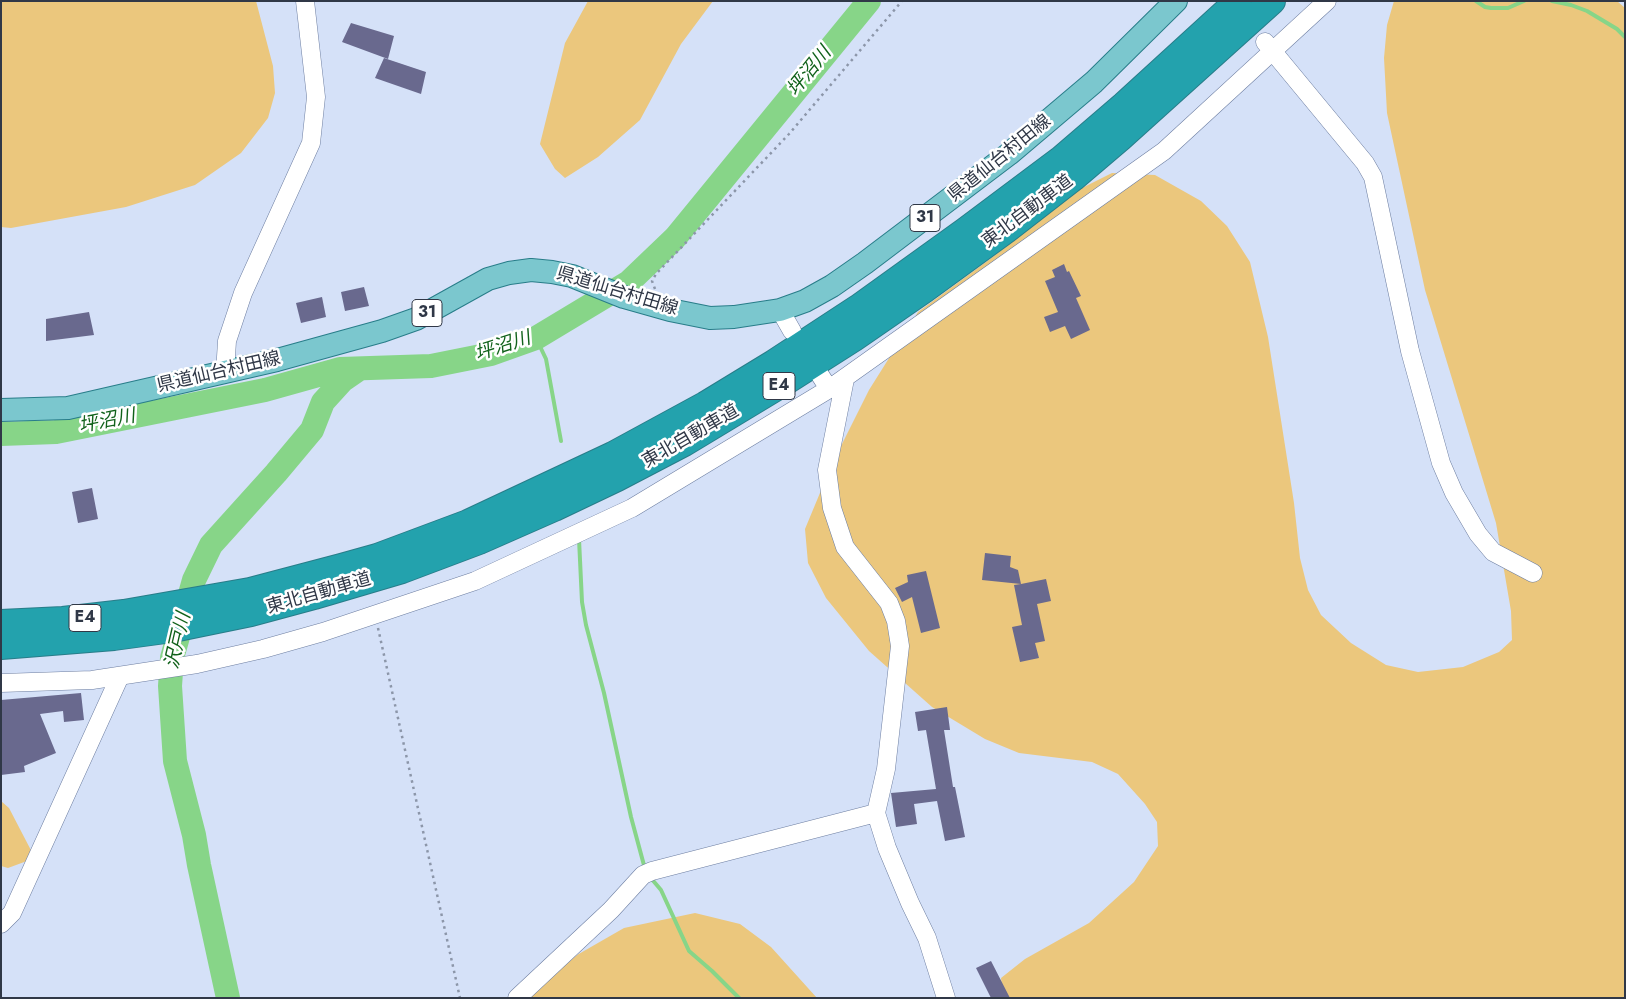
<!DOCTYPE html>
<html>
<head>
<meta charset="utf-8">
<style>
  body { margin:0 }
  #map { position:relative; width:1626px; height:999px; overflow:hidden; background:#d5e1f8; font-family:Jost,sans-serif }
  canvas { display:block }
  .frame { position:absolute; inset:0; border:2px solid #303847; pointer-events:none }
</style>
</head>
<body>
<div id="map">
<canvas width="1626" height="999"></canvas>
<div class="frame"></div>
</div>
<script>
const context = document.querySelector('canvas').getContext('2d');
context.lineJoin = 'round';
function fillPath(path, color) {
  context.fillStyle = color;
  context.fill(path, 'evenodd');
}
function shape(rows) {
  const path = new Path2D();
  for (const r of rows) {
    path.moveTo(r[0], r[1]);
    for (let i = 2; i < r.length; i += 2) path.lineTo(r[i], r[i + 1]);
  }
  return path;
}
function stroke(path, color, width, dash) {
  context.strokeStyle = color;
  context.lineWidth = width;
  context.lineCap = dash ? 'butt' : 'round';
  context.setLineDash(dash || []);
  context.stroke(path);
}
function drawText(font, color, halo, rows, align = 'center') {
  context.font = font + ' Jost,"Noto Sans JP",sans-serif';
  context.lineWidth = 5;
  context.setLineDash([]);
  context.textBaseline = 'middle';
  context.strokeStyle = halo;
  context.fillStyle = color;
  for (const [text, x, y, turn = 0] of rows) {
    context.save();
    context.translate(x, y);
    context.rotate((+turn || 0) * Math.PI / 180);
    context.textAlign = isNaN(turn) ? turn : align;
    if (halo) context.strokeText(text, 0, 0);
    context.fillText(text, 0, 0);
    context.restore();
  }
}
const green = shape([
  [1,1,256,1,273,66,275,93,268,118,241,153,195,185,126,207,11,228,1,227],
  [588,1,713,1,681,44,640,120,598,157,565,178,555,169,540,144,565,43],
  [1394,1,1617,1,1625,8,1625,998,1003,998,1001,978,1025,959,1089,923,1134,882,1158,846,1157,822,1145,804,1118,774,1092,762,1019,753,985,739,932,707,869,651,826,598,808,563,805,529,832,464,869,390,918,312,990,259,1078,190,1112,173,1155,175,1201,201,1227,226,1250,262,1268,337,1294,503,1300,558,1308,590,1321,615,1351,643,1386,665,1418,672,1463,667,1499,652,1512,640,1511,611,1496,523,1425,290,1387,113,1384,58,1387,25],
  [1,801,9,808,35,858,8,868,1,866],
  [695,913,740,924,771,947,817,998,526,998,577,955,624,928]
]);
const stream = shape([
  [1476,1,1485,7,1491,8,1508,8,1524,1],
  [1552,1,1571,5,1587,11,1617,29,1625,37],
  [536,338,546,359,561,441],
  [579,539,582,602,586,625,604,693,631,817,645,869],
  [650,877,661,890,689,951,712,971,739,998]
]);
const river = shape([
  [1,434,56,432,71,429,265,390,340,369,431,366,491,354,536,338,629,282,675,238,869,1],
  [228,998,199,865,194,835,175,761,170,686,172,658,194,580,211,545,276,473,312,430,323,402,343,380,359,369]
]);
const building = shape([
  [351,23,394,36,388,59,342,42],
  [384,58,426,72,421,94,375,78],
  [1064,264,1067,272,1069,271,1081,296,1076,298,1090,330,1071,339,1065,326,1050,332,1044,317,1058,312,1045,281,1055,277,1052,270],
  [364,287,369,306,345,311,341,292],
  [322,297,326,317,301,323,296,303],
  [89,312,94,335,46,341,46,319],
  [92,488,98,519,78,523,72,492],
  [985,553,1011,556,1010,567,1018,570,1021,584,1046,579,1051,601,1037,604,1045,641,1035,643,1039,658,1020,662,1012,627,1022,625,1014,585,1021,584,982,580],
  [926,571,940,628,921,633,912,597,902,602,895,588,908,582,907,575],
  [81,693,84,720,64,722,63,711,40,714,56,753,24,766,25,772,1,775,1,700],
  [947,707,950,730,944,730,953,787,955,787,965,837,945,841,937,801,914,804,917,824,896,827,891,793,936,789,926,730,918,731,915,712],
  [991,961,1010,998,991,998,976,968]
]);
const path = shape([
  [655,289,652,281,656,274,789,134,902,1],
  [378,628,460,998]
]);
const minor = shape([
  [1265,42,1365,163,1373,177,1410,351,1441,463,1454,493,1478,534,1493,552,1533,573],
  [780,310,792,331],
  [225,373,227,341,243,293,311,143,316,97,305,1],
  [820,375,829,389],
  [845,379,827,470,832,508,845,547,889,603,896,621,900,646,886,769,876,813,887,848,910,903,927,938,946,998],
  [1,683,92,680,197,664,263,649,323,632,475,581,632,508,829,389,1164,151,1327,1],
  [1,924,12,913,120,676],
  [517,998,611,910,643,875,652,871,876,813]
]);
const major = shape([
  [1,410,68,408,277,360,382,331,416,319,488,279,509,273,531,270,552,272,572,276,624,297,670,310,710,318,734,317,780,310,805,301,832,286,865,263,1009,154,1094,82,1176,1]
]);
const highway = shape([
  [1,623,63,620,124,613,250,591,341,567,377,557,468,523,613,455,705,405,774,363,858,308,965,231,1060,160,1124,105,1238,1],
  [1,646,114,637,173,629,251,613,314,596,402,570,479,541,554,508,617,478,684,443,785,382,854,338,925,289,1006,230,1073,178,1120,138,1272,1]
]);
const shields = [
  [925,218,30],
  [427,313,30],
  [779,386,32],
  [85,618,32]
];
const shieldNames = [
  ["31",925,218],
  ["31",427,313],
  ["E4",779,386],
  ["E4",85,618]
];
const streetNames = [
  ["県道仙台村田線",1000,159,-39],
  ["東北自動車道",1028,212,-37],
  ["県道仙台村田線",617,292,17],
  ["県道仙台村田線",219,373,-13],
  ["東北自動車道",691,437,-30],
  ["東北自動車道",319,594,-16]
];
const waterNames = [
  ["坪沼川",810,72,-51],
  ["坪沼川",503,347,-18],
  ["坪沼川",107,422,-11],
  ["沢戸川",179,641,-77]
];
fillPath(green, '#ebc77d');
stroke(stream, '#87d588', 4);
stroke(river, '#87d588', 24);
fillPath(building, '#69698e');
stroke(minor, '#6d7ea1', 19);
stroke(major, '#287d89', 24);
stroke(highway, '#287d89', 28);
stroke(path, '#8c96a9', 2.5, [2.5, 4]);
stroke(minor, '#fff', 18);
stroke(major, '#7bc7ce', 22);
stroke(highway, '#23a2ad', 26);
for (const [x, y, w] of shields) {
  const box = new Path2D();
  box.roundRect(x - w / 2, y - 13.5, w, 27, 4);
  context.fillStyle = '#fff';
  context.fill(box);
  stroke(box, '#303847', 1);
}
drawText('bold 16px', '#303847', null, shieldNames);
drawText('18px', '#303847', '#fff', streetNames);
drawText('italic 19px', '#11621b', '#fff', waterNames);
</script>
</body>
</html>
